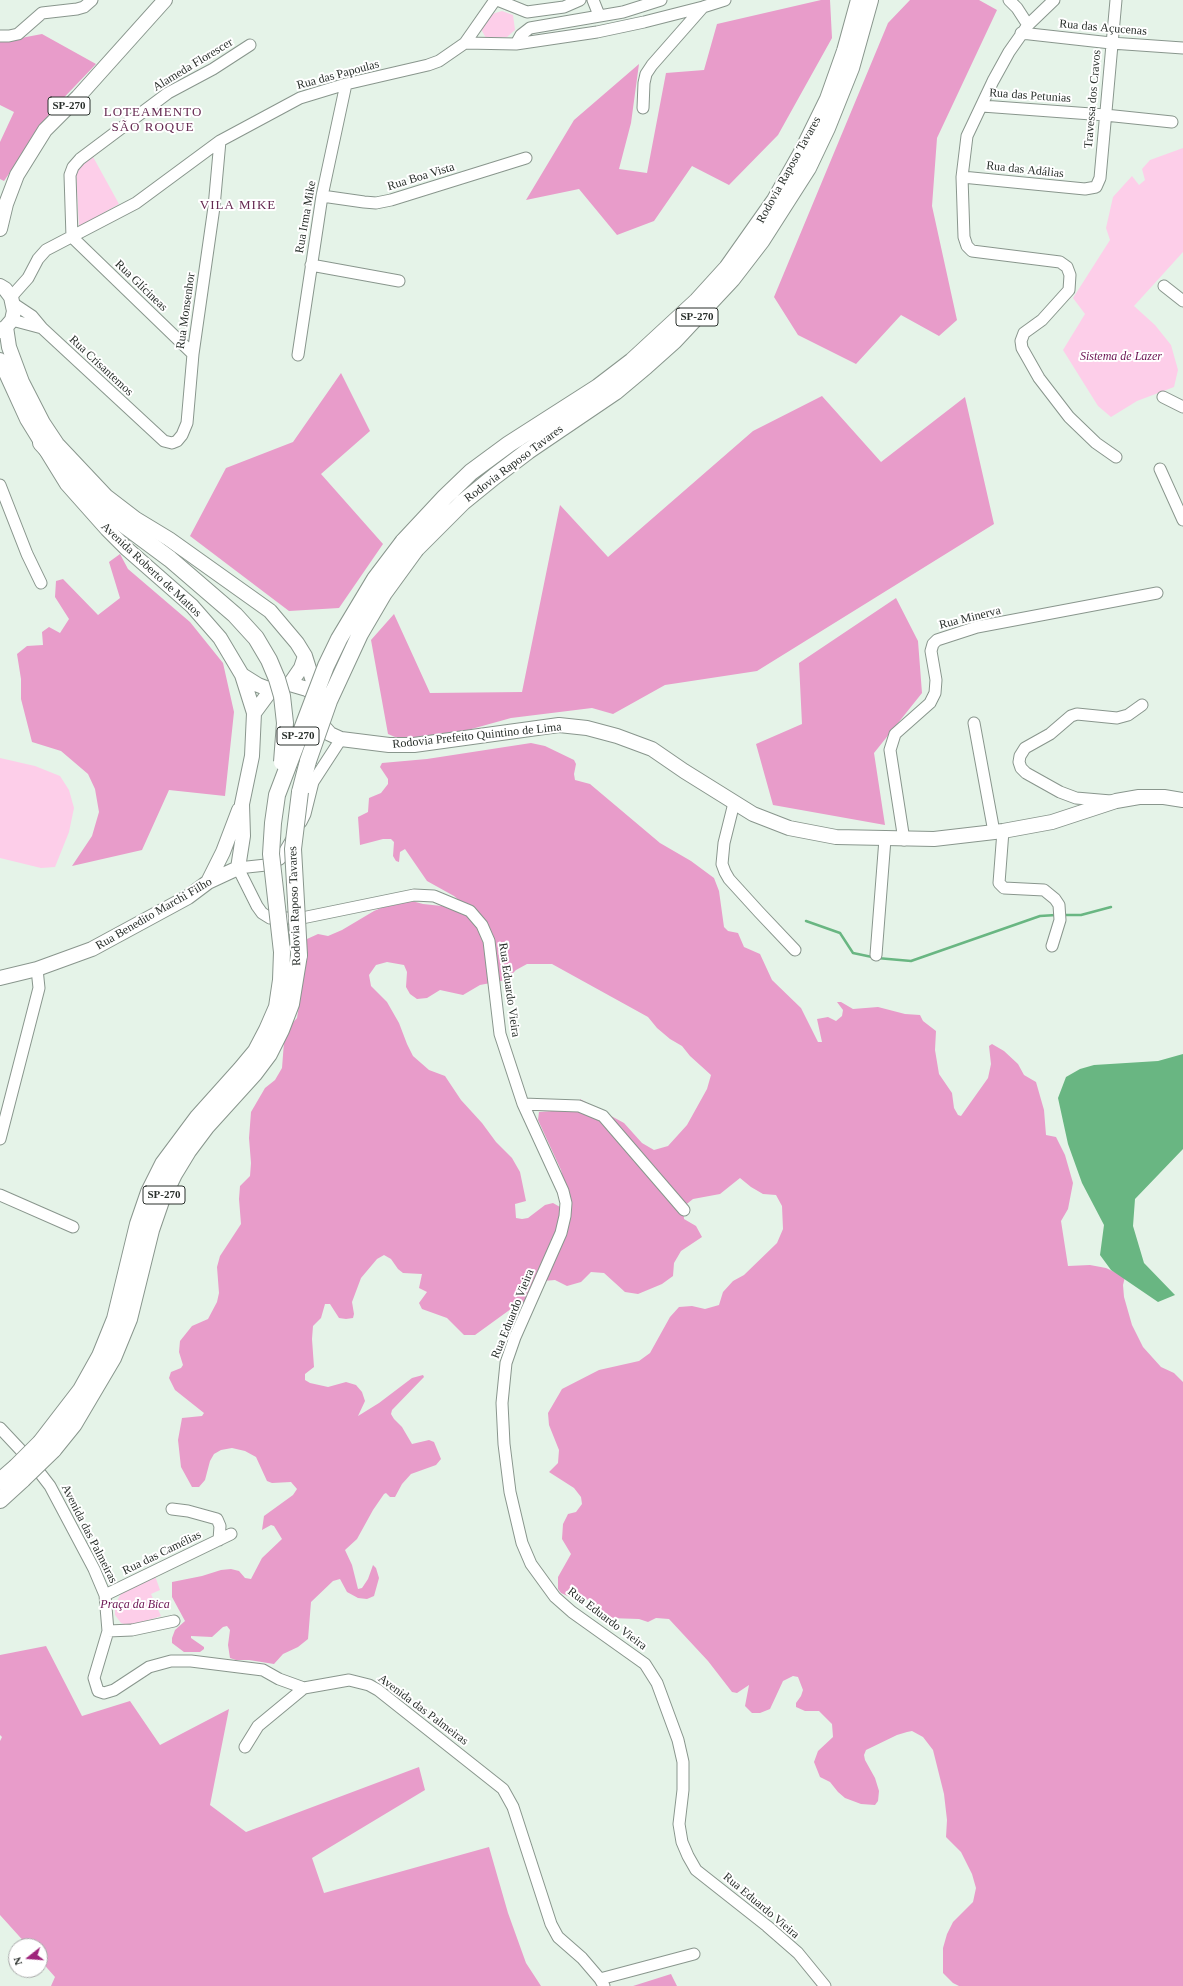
<!DOCTYPE html>
<html>
<head>
<meta charset="utf-8">
<style>
  body { margin:0 }
  #map { position:relative; width:1183px; height:1986px; overflow:hidden; background:#e5f3e8; font-family:"Times New Roman",serif }
  canvas { display:block }
  .north { position:absolute; left:8px; top:1938px; width:40px; height:40px; box-sizing:border-box; background:#fff; border:1px solid #aaacab; border-radius:50%; rotate:253deg; font-size:11px; font-weight:700; line-height:16px; text-align:center; color:#2a302c }
  .north::after { content:''; display:block; margin:auto; width:14px; height:18px; background:#9f247b; clip-path:polygon(50% 0,100% 100%,50% 72%,0 100%) }
</style>
</head>
<body>
<div id="map">
<canvas width="1183" height="1986"></canvas>
<div class="north">N</div>
</div>
<script>
const context = document.querySelector('canvas').getContext('2d');
context.lineJoin = 'round';
function fillPath(path, color) {
  context.fillStyle = color;
  context.fill(path, 'evenodd');
}
function shape(rows) {
  const path = new Path2D();
  for (const r of rows) {
    path.moveTo(r[0], r[1]);
    for (let i = 2; i < r.length; i += 2) path.lineTo(r[i], r[i + 1]);
  }
  return path;
}
function stroke(path, color, width, dash) {
  context.strokeStyle = color;
  context.lineWidth = width;
  context.lineCap = dash ? 'butt' : 'round';
  context.setLineDash(dash || []);
  context.stroke(path);
}
function drawText(font, color, halo, rows, align = 'center') {
  context.font = font + ' "Times New Roman",serif';
  context.lineWidth = 4;
  context.setLineDash([]);
  context.textBaseline = 'middle';
  context.strokeStyle = halo;
  context.fillStyle = color;
  for (const [text, x, y, turn = 0] of rows) {
    context.save();
    context.translate(x, y);
    context.rotate((+turn || 0) * Math.PI / 180);
    context.textAlign = isNaN(turn) ? turn : align;
    if (halo) context.strokeText(text, 0, 0);
    context.fillText(text, 0, 0);
    context.restore();
  }
}
const green = shape([
  [502,11,513,15,515,30,507,37,486,38,481,29,492,14],
  [1183,148,1183,252,1134,306,1155,325,1171,345,1178,370,1174,387,1137,401,1111,417,1098,406,1063,350,1085,314,1073,298,1110,240,1106,228,1113,197,1132,176,1139,185,1145,180,1142,169,1150,160],
  [92,155,119,204,79,227,76,170],
  [0,758,35,766,60,776,69,790,74,808,69,832,55,867,41,868,0,858],
  [154,1573,160,1590,151,1594,161,1616,130,1626,121,1623,115,1615,115,1605,120,1595,131,1586]
]);
const forest = shape([
  [821,0,830,0,832,38,778,135,729,185,692,166,654,221,617,235,579,189,526,200,574,120,639,64,631,123,619,169,647,173,666,73,704,70,717,24],
  [910,0,979,0,997,10,937,138,932,206,957,320,939,336,901,315,856,364,798,335,774,297,888,23],
  [42,34,96,64,54,108,4,181,0,179,0,142,14,112,0,105,0,42],
  [341,373,370,431,321,474,383,544,339,608,289,611,190,536,226,468,293,442],
  [822,396,881,462,965,397,994,524,757,671,665,685,613,714,592,708,511,718,414,745,388,734,371,640,394,614,430,693,522,692,560,505,608,557,753,431],
  [120,554,128,569,190,622,223,663,234,712,225,796,169,790,142,850,72,866,92,836,99,812,95,789,88,774,61,751,32,742,21,699,21,679,17,654,27,646,43,645,42,632,49,627,60,633,69,619,55,597,56,581,63,579,98,615,120,598,109,562],
  [896,598,918,641,922,693,874,753,885,825,773,805,756,744,802,724,799,663],
  [531,743,545,746,574,760,576,764,574,774,575,780,590,784,660,843,691,861,714,878,719,891,724,927,728,931,738,933,744,947,760,954,772,980,801,1008,818,1042,822,1042,817,1019,828,1017,836,1021,842,1016,843,1010,837,1002,841,1002,853,1009,878,1007,905,1014,920,1015,923,1021,936,1031,935,1050,939,1074,952,1093,954,1108,958,1115,961,1116,988,1078,991,1064,989,1046,992,1044,1004,1051,1018,1064,1024,1075,1036,1082,1044,1110,1046,1135,1056,1137,1065,1155,1073,1183,1068,1209,1061,1221,1068,1266,1090,1265,1106,1268,1125,1277,1123,1285,1124,1297,1132,1325,1143,1347,1161,1367,1174,1373,1183,1382,1183,1986,959,1986,953,1983,943,1973,943,1948,947,1934,953,1922,973,1902,976,1888,972,1874,961,1852,946,1837,947,1820,944,1794,933,1750,923,1737,912,1731,907,1732,897,1735,866,1750,864,1755,865,1760,875,1778,879,1791,878,1801,875,1805,861,1804,845,1798,838,1792,830,1782,820,1777,814,1762,818,1751,833,1737,832,1724,819,1711,805,1711,796,1707,796,1703,801,1696,803,1690,798,1677,793,1676,783,1681,770,1709,760,1713,752,1713,745,1706,749,1685,737,1693,732,1692,708,1661,669,1619,656,1618,648,1622,639,1619,609,1618,600,1614,591,1600,570,1597,561,1593,558,1589,558,1577,571,1554,562,1539,563,1524,568,1514,576,1512,582,1504,581,1497,574,1488,549,1472,558,1463,559,1450,549,1425,548,1413,562,1389,599,1370,639,1361,650,1353,670,1317,679,1307,692,1306,705,1309,719,1305,723,1292,733,1281,744,1275,777,1243,783,1229,782,1206,776,1195,763,1194,751,1187,740,1178,720,1194,693,1199,683,1207,684,1219,696,1226,702,1237,681,1251,674,1263,673,1276,662,1284,638,1294,625,1292,604,1273,591,1272,581,1282,567,1286,555,1280,543,1281,526,1301,515,1306,475,1335,464,1335,447,1318,422,1309,419,1303,427,1292,419,1288,422,1274,403,1273,398,1269,391,1259,384,1255,377,1259,361,1278,352,1302,354,1314,353,1318,346,1319,339,1318,330,1304,325,1304,321,1318,313,1326,312,1339,314,1367,305,1374,305,1380,310,1383,328,1387,346,1382,356,1385,362,1392,365,1401,358,1416,379,1403,412,1378,423,1375,424,1377,392,1410,391,1414,394,1419,402,1427,412,1444,429,1440,434,1442,441,1459,436,1465,411,1474,402,1484,395,1497,390,1497,386,1493,384,1494,373,1510,357,1539,345,1550,352,1565,358,1589,362,1588,368,1579,373,1565,376,1568,379,1578,374,1596,367,1599,358,1598,347,1592,340,1579,333,1581,311,1602,308,1639,298,1647,283,1654,274,1664,249,1660,236,1660,230,1658,228,1645,230,1630,227,1626,223,1627,212,1637,191,1636,191,1638,204,1647,204,1649,200,1652,184,1652,172,1643,172,1638,175,1630,185,1621,172,1597,172,1582,202,1576,221,1570,231,1569,239,1571,245,1578,251,1579,262,1558,282,1539,274,1526,271,1525,262,1530,264,1516,293,1495,297,1489,291,1482,272,1483,267,1481,256,1457,245,1451,232,1448,221,1450,214,1454,210,1461,205,1480,199,1487,192,1487,181,1467,178,1440,182,1418,202,1416,204,1413,175,1390,169,1378,171,1372,181,1368,183,1365,179,1352,180,1341,192,1326,208,1319,217,1302,219,1293,217,1267,220,1256,241,1224,239,1199,240,1186,250,1176,251,1163,249,1138,251,1112,265,1088,275,1080,282,1068,284,1042,288,1028,297,1018,299,1005,294,963,307,939,318,934,328,936,342,930,374,911,393,903,412,901,423,904,442,906,460,911,462,903,454,896,427,881,405,849,400,852,399,862,396,861,393,856,394,842,391,839,383,839,360,845,358,817,368,812,369,798,381,793,388,784,388,779,380,767,382,763,427,759],
  [387,962,404,965,407,972,406,987,410,994,417,999,427,998,440,990,463,995,480,985,506,980,516,970,527,964,552,964,648,1017,657,1028,670,1039,682,1046,690,1056,711,1075,707,1089,687,1125,668,1146,654,1150,642,1143,624,1123,580,1099,580,1103,552,1111,539,1112,538,1120,561,1170,566,1191,560,1207,553,1203,545,1205,528,1218,522,1219,516,1218,515,1204,526,1201,520,1172,512,1158,496,1142,482,1123,461,1100,445,1076,429,1070,413,1056,407,1044,399,1023,387,1002,371,986,369,975,376,965],
  [46,1646,82,1716,130,1701,160,1745,229,1709,210,1805,246,1832,419,1767,425,1790,312,1858,324,1893,489,1847,508,1913,526,1963,541,1986,51,1986,55,1977,40,1960,40,1946,28,1946,0,1915,0,1741,2,1737,0,1735,0,1655],
  [671,1974,677,1986,633,1986]
]);
const water = shape([
  [1183,1054,1183,1149,1135,1199,1133,1226,1144,1263,1175,1295,1158,1302,1111,1270,1100,1255,1104,1225,1082,1183,1068,1144,1058,1098,1066,1077,1080,1069,1094,1065,1158,1061]
]);
const stream = shape([
  [1063,915,1081,915,1111,907],
  [806,921,840,933,853,953,872,957],
  [877,958,911,961,1040,916,1056,915]
]);
const minor = shape([
  [497,0,527,12,564,7,580,0],
  [593,0,599,15],
  [1009,0,1017,8,1028,25],
  [1054,0,1028,25,1009,52,993,81,967,136,962,177,964,237,967,246,972,251,1060,262,1067,267,1070,275,1069,290,1042,320,1024,333,1021,341,1022,348,1039,378,1069,417,1096,443,1116,457],
  [1021,33,1111,43,1183,48],
  [0,36,9,36,18,34,42,13,77,9,84,7,92,0],
  [465,43,495,0],
  [516,44,521,35,530,28,623,12,661,0],
  [982,106,1105,115,1172,122],
  [643,108,644,83,646,74,652,65,703,7],
  [962,177,1085,189,1096,187,1100,178,1116,0],
  [322,196,364,202,376,203,391,200,526,158],
  [311,265,399,281],
  [1164,286,1183,301],
  [11,297,28,278,38,259,46,250,136,203,220,141,300,98,346,84,428,65,439,61,465,43,516,44,597,32,644,22,703,7,725,0],
  [14,304,32,316,42,328,164,441,172,443,177,441,182,435,187,423,193,354,214,207,220,141],
  [12,320,42,328],
  [193,354,72,237,70,175,73,167,80,159,168,93,213,69,250,45],
  [298,355,322,196,346,84],
  [1163,397,1183,407],
  [1160,469,1183,520],
  [0,485,27,554,41,583],
  [974,723,994,832],
  [1111,801,1076,798,1060,792,1026,773,1021,768,1019,762,1020,756,1025,748,1050,734,1071,716,1077,714,1117,718,1128,715,1142,705],
  [734,803,724,843,722,864,725,872,729,879,759,912,795,950],
  [301,822,305,814,313,782,341,739],
  [1003,831,999,883,1004,888,1044,890,1055,899,1059,905,1060,920,1052,946],
  [292,839,280,859,266,865,238,868,257,906,262,913,270,918,302,918,414,895,434,896,470,911,482,925,489,941,500,1034,523,1104,563,1191,566,1203,565,1216,561,1233,515,1337,506,1363,502,1403,504,1444,510,1492,522,1543,531,1564,555,1597,572,1612,645,1664,657,1683,678,1740,683,1762,683,1790,679,1824,682,1842,688,1856,696,1870,767,1926,798,1953,825,1986],
  [904,840,890,750,895,734,930,703,935,693,936,680,931,651,933,644,937,640,977,627,1157,593],
  [876,955,885,839],
  [523,1104,579,1106,603,1116,684,1210],
  [0,1139,39,988,37,969],
  [0,1195,73,1227],
  [0,1428,30,1460,50,1486,94,1569,105,1595,108,1631,94,1678,98,1691,104,1693,114,1690,149,1667,171,1661,191,1661,263,1670,279,1679,304,1688,349,1680,369,1685,378,1690,503,1789,513,1807,551,1924,558,1937,582,1958,600,1979,604,1986],
  [172,1509,188,1511,217,1519,220,1526,219,1540],
  [105,1595,231,1534],
  [108,1631,132,1630,174,1621],
  [245,1747,258,1726,304,1688],
  [600,1979,694,1954]
]);
const major = shape([
  [0,229,6,204,17,175,45,130,78,97,165,0],
  [0,286,5,289,11,297,14,311,12,320,6,327,0,331],
  [6,327,9,347,22,382,43,423,57,444,106,496,136,519,169,539,270,611,297,643,305,656,318,697,322,725,330,734,341,739,389,745,414,745,559,725,587,728,617,736,652,749,684,771,753,814,789,828,836,837,934,839,1003,831,1052,822,1116,801,1139,797,1164,797,1183,800],
  [0,360,27,419,67,484,107,529,127,549,192,606,220,638,242,675,254,713,252,756,242,804,243,836,238,868,208,882,188,897,92,949,37,969,0,978],
  [242,675,258,685,271,690],
  [290,684,301,668,305,656],
  [254,713,271,690,290,684,307,689,318,697],
  [208,882,223,852,239,810]
]);
const highway = shape([
  [41,443,100,507,170,559,235,615,256,638,269,660,277,679],
  [403,542,445,497,471,472,509,444,598,387,632,361,697,301,727,268,775,200,801,154,828,99,845,51,859,0],
  [416,549,463,502,495,476,528,451,615,392,646,366,674,341,732,279,762,240,808,168,827,128,851,68,870,0],
  [300,792,308,761],
  [41,1442,81,1390,100,1356,115,1319,138,1224,149,1192,163,1164,198,1117,241,1069,256,1051,267,1030,277,1007,281,980,282,952],
  [53,1450,74,1424,113,1358,129,1319,151,1230,161,1201,174,1174,188,1151,206,1127,254,1074,269,1054,281,1030,291,1004,299,955],
  [0,1481,16,1467],
  [0,1500,23,1479]
]);
const highwayBridge = shape([
  [277,679,282,696,285,723,282,762],
  [308,761,329,701,360,634,384,593,416,549],
  [282,952,271,854,273,823,277,795,326,666,339,639,375,579,403,542],
  [299,955,293,849,300,792],
  [16,1467,41,1442],
  [23,1479,53,1450]
]);
const shields = [
  [69,106,42],
  [697,317,42],
  [298,736,42],
  [164,1195,42]
];
const shieldNames = [
  ["SP-270",69,106],
  ["SP-270",697,317],
  ["SP-270",298,736],
  ["SP-270",164,1195]
];
const streetNames = [
  ["Rua das Açucenas",1103,28,5],
  ["Alameda Florescer",193,65,-31],
  ["Rua das Papoulas",338,75,-15],
  ["Rua das Petunias",1030,96,4],
  ["Travessa dos Cravos",1093,99,-85],
  ["Rodovia Raposo Tavares",789,170,-61],
  ["Rua das Adálias",1025,170,6],
  ["Rua Boa Vista",421,177,-17],
  ["Rua Irma Mike",306,217,-80],
  ["Rua Glícineas",141,286,44],
  ["Rua Monsenhor",186,311,-82],
  ["Rua Crisantemos",101,366,43],
  ["Rodovia Raposo Tavares",514,464,-37],
  ["Avenida Roberto de Mattos",151,570,43],
  ["Rua Minerva",970,618,-14],
  ["Rodovia Prefeito Quintino de Lima",477,736,-6],
  ["Rodovia Raposo Tavares",295,906,-92],
  ["Rua Benedito Marchi Filho",154,914,-30],
  ["Rua Eduardo Vieira",509,990,82],
  ["Rua Eduardo Vieira",513,1314,-68],
  ["Avenida das Palmeiras",89,1534,63],
  ["Rua das Camélias",162,1553,-26],
  ["Rua Eduardo Vieira",607,1619,37],
  ["Avenida das Palmeiras",423,1710,37],
  ["Rua Eduardo Vieira",761,1906,40]
];
const parkNames = [
  ["Sistema de Lazer",1121,357],
  ["Praça da Bica",135,1605]
];
const neighbourhoodNames = [
  ["LOTEAMENTO",153,113],
  ["SÃO ROQUE",153,128],
  ["VILA MIKE",238,206]
];
fillPath(green, '#fdcee9');
fillPath(forest, '#e89cca');
fillPath(water, '#69b682');
stroke(stream, '#69b682', 2.5);
stroke(minor, '#89968d', 13);
stroke(major, '#89968d', 16);
stroke(highway, '#89968d', 18);
stroke(minor, '#fff', 11);
stroke(major, '#fff', 14);
stroke(highway, '#fff', 16);
stroke(highwayBridge, '#89968d', 18, []);
stroke(highwayBridge, '#fff', 16);
for (const [x, y, w] of shields) {
  const box = new Path2D();
  box.roundRect(x - w / 2, y - 9, w, 18, 3);
  context.fillStyle = '#fff';
  context.fill(box);
  stroke(box, '#2a302c', 1);
}
drawText('bold 11px', '#2a302c', null, shieldNames);
drawText('12px', '#2a302c', '#fff', streetNames);
drawText('italic 12px', '#6a1251', '#fff', parkNames);
context.letterSpacing = '1px';
drawText('13px', '#642850', '#fff', neighbourhoodNames);
context.letterSpacing = '0px';
</script>
</body>
</html>
